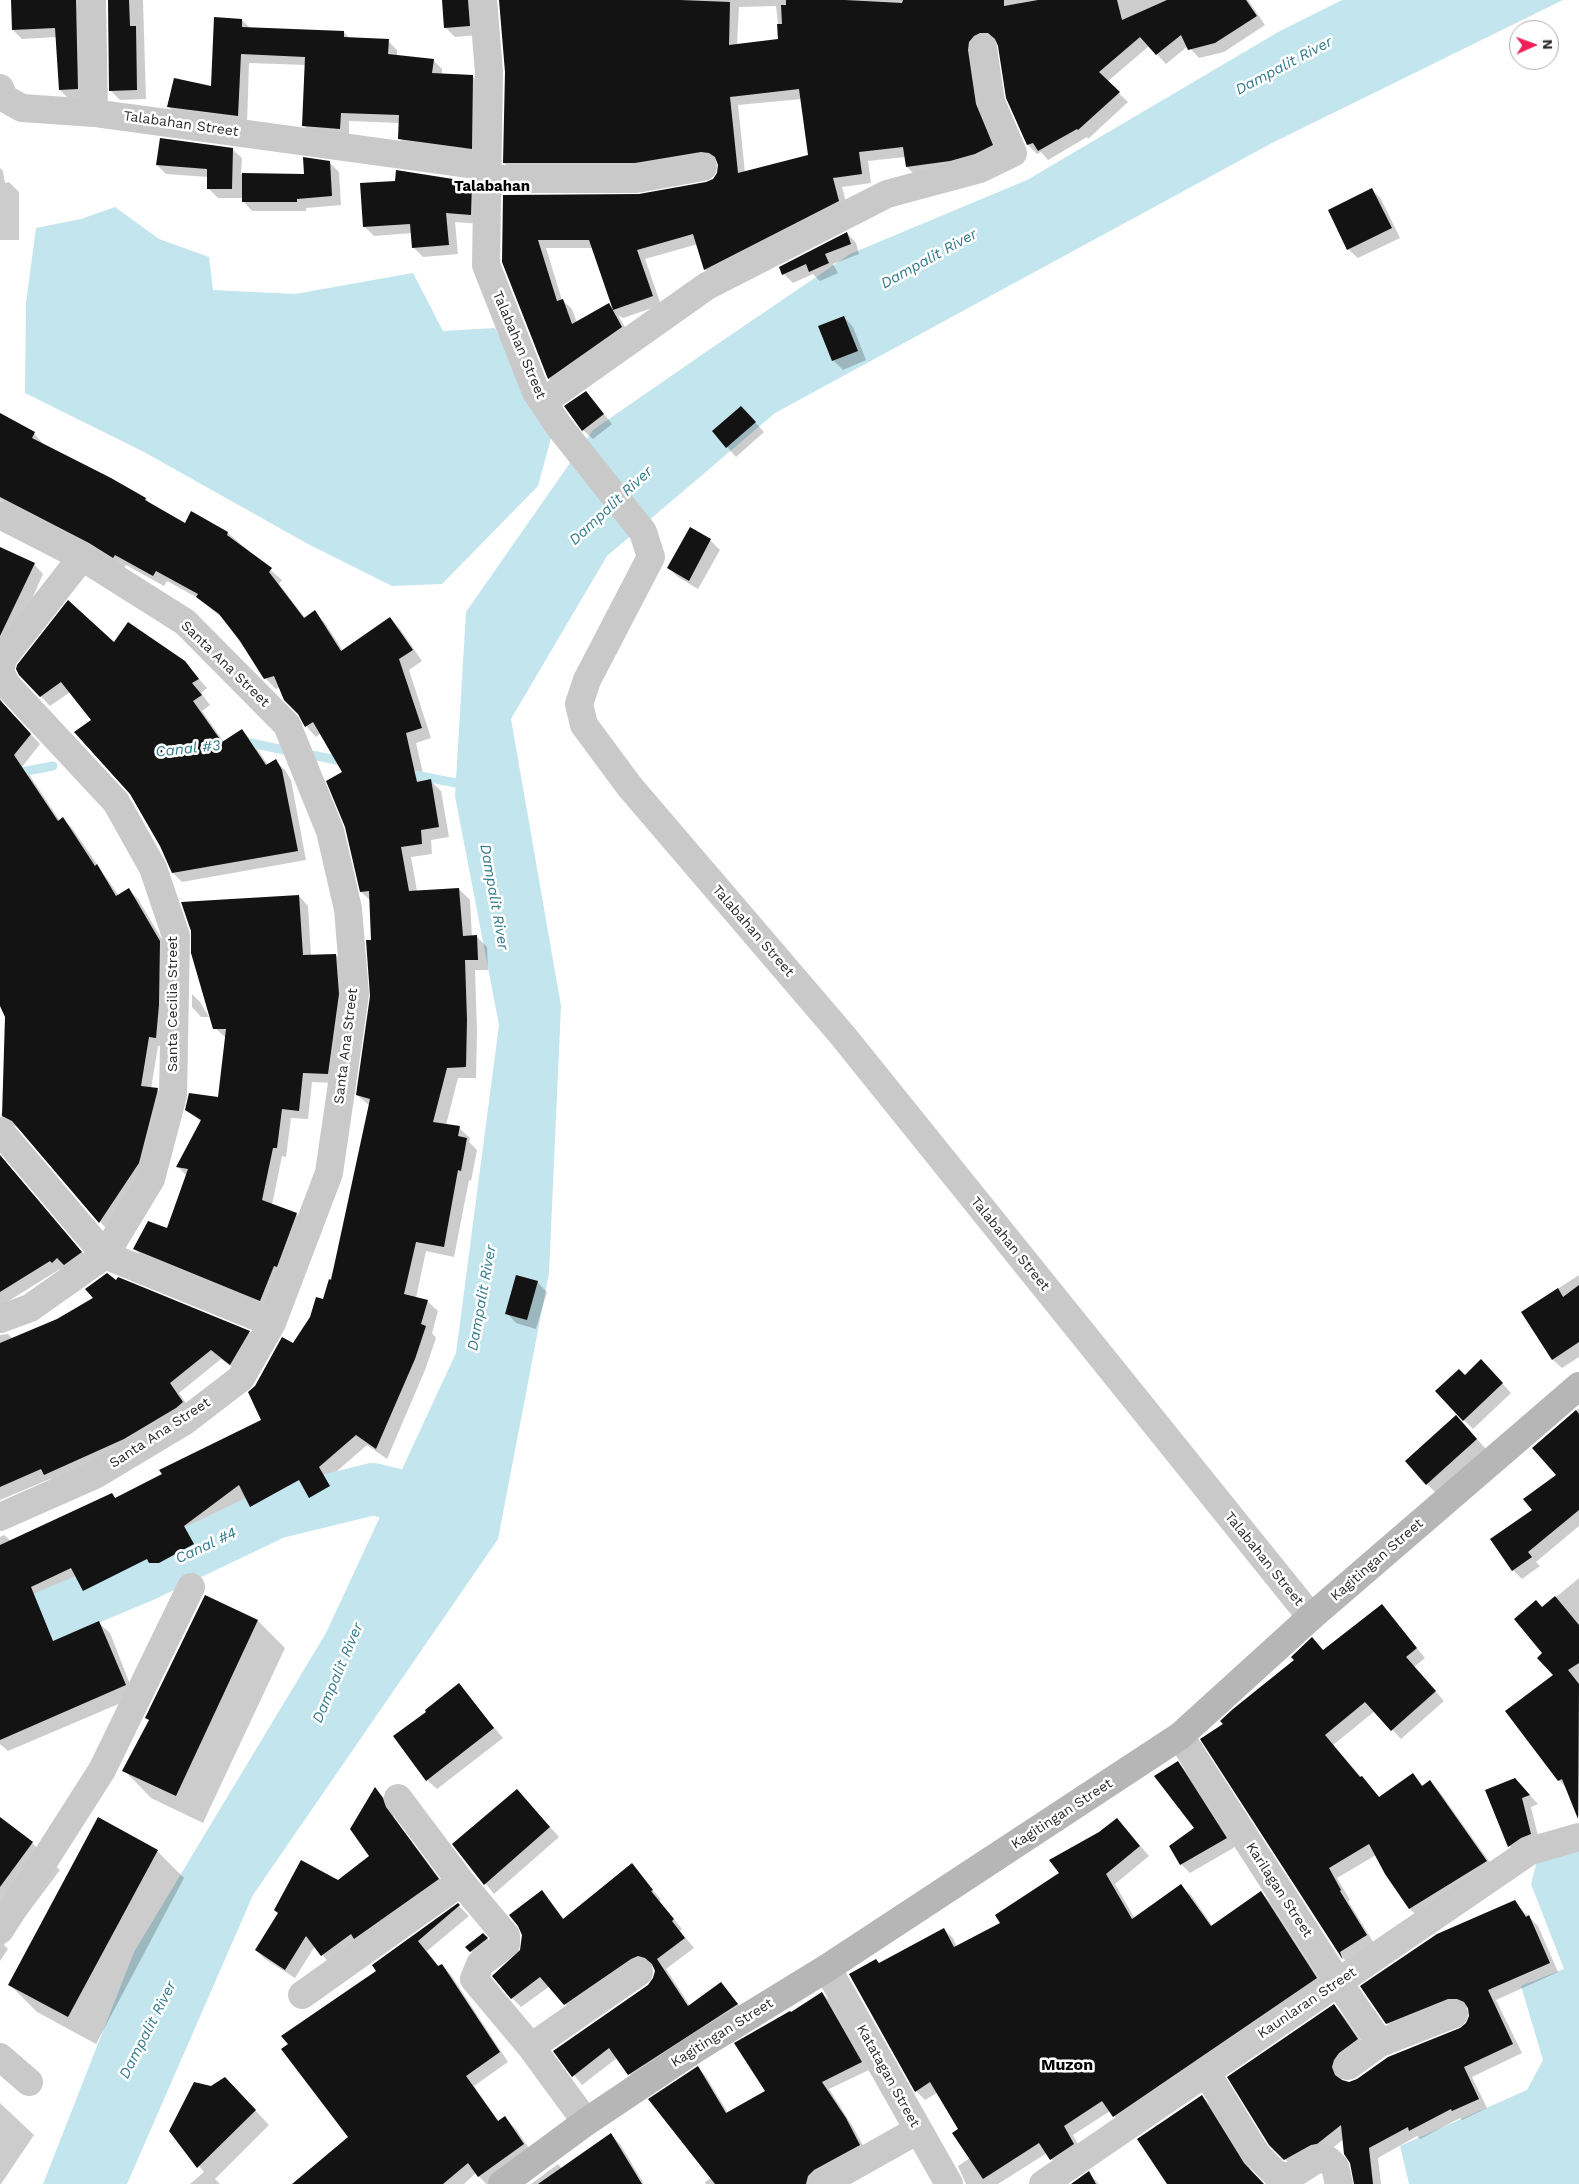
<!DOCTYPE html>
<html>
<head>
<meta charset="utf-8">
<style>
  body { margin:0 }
  #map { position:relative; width:1579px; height:2184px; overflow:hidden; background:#fff; font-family:"Work Sans",sans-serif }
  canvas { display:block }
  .north { position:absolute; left:1509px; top:20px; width:50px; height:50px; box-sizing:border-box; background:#fff; border:1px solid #ababab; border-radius:50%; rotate:88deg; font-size:14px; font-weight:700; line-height:20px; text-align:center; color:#2c2c2c }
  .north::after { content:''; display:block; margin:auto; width:18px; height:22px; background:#f12058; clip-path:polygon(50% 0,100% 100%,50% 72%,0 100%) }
</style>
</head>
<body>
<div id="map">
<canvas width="1579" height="2184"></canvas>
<div class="north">N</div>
</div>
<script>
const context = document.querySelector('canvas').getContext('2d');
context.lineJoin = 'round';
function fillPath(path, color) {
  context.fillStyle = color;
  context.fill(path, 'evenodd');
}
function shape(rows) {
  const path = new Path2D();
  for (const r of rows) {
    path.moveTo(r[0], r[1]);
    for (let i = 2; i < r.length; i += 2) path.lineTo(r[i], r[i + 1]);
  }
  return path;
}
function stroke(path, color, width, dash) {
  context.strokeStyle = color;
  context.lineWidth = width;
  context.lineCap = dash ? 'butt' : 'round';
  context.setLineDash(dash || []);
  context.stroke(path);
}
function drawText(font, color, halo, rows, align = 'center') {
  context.font = font + ' "Work Sans",sans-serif';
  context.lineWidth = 5;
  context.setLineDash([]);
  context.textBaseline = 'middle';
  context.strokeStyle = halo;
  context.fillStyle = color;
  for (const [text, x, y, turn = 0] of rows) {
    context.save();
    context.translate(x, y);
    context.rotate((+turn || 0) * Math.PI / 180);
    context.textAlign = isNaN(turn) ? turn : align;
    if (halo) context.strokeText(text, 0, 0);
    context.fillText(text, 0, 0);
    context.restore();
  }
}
const water = shape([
  [1342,0,1563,0,1272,143,775,413,607,556,511,719,561,1006,549,1273,498,1539,253,1895,127,2184,43,2184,134,1952,326,1633,456,1353,499,1025,455,796,466,612,593,430,716,345,850,254,1027,180,1280,31],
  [115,207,159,239,209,257,213,290,295,294,413,273,443,331,495,328,551,438,538,486,442,584,392,586,308,544,144,452,25,393,26,303,36,228,81,219],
  [1579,1843,1579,2184,1409,2184,1400,2146,1527,2090,1543,2060,1521,1986,1564,1969,1531,1884,1538,1856]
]);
const shadow = shape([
  [12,0,89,0,87,98,69,99,60,90,57,37,22,39,13,30],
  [109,0,143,0,146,99,120,100,110,90],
  [444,0,480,0,478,35,455,37,445,27],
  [500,0,1248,0,1265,25,1224,52,1199,58,1188,46,1166,64,1149,46,1107,82,1128,102,1088,139,1087,137,1048,160,1041,152,1037,154,1028,145,998,42,990,41,1001,155,916,176,907,167,905,157,868,161,871,183,842,187,848,210,714,278,705,269,698,244,645,259,661,305,623,318,618,315,630,336,558,388,549,379,503,262,504,196,639,196,707,183,713,180,719,173,718,161,711,160,644,172,514,172,504,163,506,72],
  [776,6,780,41,737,45,739,7],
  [802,99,810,156,745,173,738,105],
  [546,248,593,248,614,310,608,305,577,323,572,309,562,300],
  [242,20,250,28,344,32,350,39,388,41,397,50,397,56,433,60,442,69,442,75,473,77,482,86,481,157,408,147,399,138,400,123,349,121,349,138,313,134,303,125,306,65,249,63,247,124,178,116,169,107,212,88],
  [232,149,242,158,241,174,306,175,329,162,339,172,341,205,306,208,306,211,252,211,243,201,243,198,218,198,208,188,208,177,166,174,157,165],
  [0,168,3,171,5,183,9,182,19,192,19,240,0,240],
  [396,182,471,183,481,192,480,224,455,222,458,254,423,257,413,247,412,233,374,236,364,226],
  [1372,190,1381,199,1400,238,1358,258,1348,249],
  [847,233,856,243,859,254,833,264,838,273,820,281,813,274,793,283,784,274],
  [844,317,853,327,866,360,843,370,833,360],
  [586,392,612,424,593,439,583,430],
  [2,416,34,433,44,445,146,499,153,506,185,524,228,533,282,580,279,584,305,618,314,612,325,623,343,651,390,618,400,629,422,661,409,670,431,738,416,743,425,782,431,781,441,791,449,837,431,840,432,854,411,857,417,891,459,889,470,900,472,937,477,937,487,947,488,970,475,970,477,1031,476,1078,458,1078,446,1125,459,1128,470,1138,469,1142,477,1150,471,1181,469,1180,454,1257,426,1251,416,1298,427,1301,438,1311,432,1333,436,1338,425,1370,387,1459,367,1445,329,1478,340,1497,321,1508,307,1492,262,1517,251,1507,247,1498,194,1537,204,1555,170,1573,161,1573,158,1569,95,1601,84,1590,79,1580,41,1597,58,1640,99,1623,110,1633,135,1697,8,1751,0,1744,0,1537,4,1535,11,1541,112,1494,116,1499,263,1421,293,1345,323,1301,337,1258,370,1106,357,1095,372,996,372,941,371,901,361,892,344,773,321,733,316,737,306,726,299,714,280,687,276,689,265,678,225,620,198,598,167,581,164,586,126,565,124,568,101,553,0,500,0,419],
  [750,417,764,432,736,457,714,432],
  [690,529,710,540,720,550,698,589,678,577,668,568],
  [0,548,34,564,43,574,13,642,0,660],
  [114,644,184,662,207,688,201,693,210,705,202,711,224,742,242,730,251,740,268,765,275,760,285,770,291,780,306,860,182,882,173,873,161,846,92,721,70,692,50,706,20,674],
  [0,698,4,706,40,744,22,767,30,776,60,821,63,819,72,828,119,896,129,890,138,899,169,951,165,1046,158,1046,151,1089,157,1089,166,1099,148,1173,109,1232,19,1127,10,1125,1,1115,8,1094,7,1016,0,1003],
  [299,896,308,906,311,956,336,955,345,964,337,1083,312,1082,308,1119,291,1118,286,1157,282,1156,272,1205,296,1214,306,1224,270,1310,144,1258,134,1249,168,1230,187,1176,178,1167,201,1122,187,1110,219,1099,226,1038,215,1028],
  [192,994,200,1002,209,1017,201,1017,192,1007],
  [0,1155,90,1262,62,1271,60,1269,2,1305,0,1316],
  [1579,1275,1579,1357,1562,1368,1552,1359,1522,1312],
  [117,1282,249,1332,258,1341,240,1373,221,1359,179,1393,192,1412,54,1484,50,1479,0,1500,0,1335,8,1334,13,1339,57,1320],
  [537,1282,547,1292,536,1329,516,1323,507,1313],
  [1490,1370,1511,1393,1473,1429,1464,1420,1465,1376],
  [1579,1408,1579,1526,1536,1562,1540,1566,1522,1579,1513,1570,1534,1510,1558,1475,1533,1448],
  [1465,1426,1486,1449,1436,1493,1427,1484],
  [1579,1578,1579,1817,1567,1789,1559,1780,1555,1676,1544,1653,1543,1608],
  [205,1596,258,1621,285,1648,203,1823,151,1798,124,1770,150,1721],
  [1382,1606,1425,1658,1414,1667,1444,1701,1401,1739,1375,1711,1333,1745,1380,1798,1412,1775,1423,1786,1430,1782,1439,1791,1496,1871,1419,1918,1410,1909,1376,1855,1337,1878,1350,1900,1348,1901,1375,1945,1350,1966,1344,1959,1202,1739,1324,1651],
  [459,1685,503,1738,437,1789,427,1780,428,1712],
  [1178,1763,1187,1772,1235,1847,1190,1873,1181,1864,1196,1829],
  [376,1789,384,1798,392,1808,394,1818,447,1888,331,1965,315,1946,295,1978,265,1959,256,1950,279,1914,338,1881,371,1857],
  [1524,1789,1538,1804,1531,1807,1540,1844,1519,1855,1509,1846,1486,1790],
  [526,1800,559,1837,494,1894,454,1844],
  [0,1819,32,1843,60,1870,4,1945,8,1949,0,1961],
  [1126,1829,1149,1856,1115,1884,1135,1919,1181,1886,1191,1895,1213,1927,1261,1893,1270,1902,1325,1988,1123,2126,1110,2111,1073,2135,1083,2154,1060,2169,1047,2153,998,2184,966,2184,958,2166,970,2158,959,2129,937,2093,925,2100,916,2091,880,1964,943,1929,953,1938,957,1947,1002,1923],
  [157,1851,184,1878,96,2044,37,2012,10,1985],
  [632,1865,661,1900,659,1901,682,1929,680,1931,694,1948,666,1969,690,2006,721,1983,746,2014,638,2084,617,2058,582,2085,555,2051,649,1985,654,1980,656,1971,654,1967,648,1965,574,2014,550,1986,521,2007,512,1998,521,1951,542,1892,564,1919],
  [1514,1902,1538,1926,1558,1972,1496,2000,1522,2053,1472,2077,1487,2108,1462,2120,1460,2118,1420,2139,1417,2136,1378,2158,1381,2184,1355,2184,1344,2139,1326,2153,1294,2168,1270,2144,1334,2006,1343,2015,1367,2049,1341,2077,1343,2082,1349,2083,1461,2029,1468,2024,1471,2016,1470,2009,1467,2008,1458,2008,1396,2033,1387,2023],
  [458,1905,469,1916,427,1951,439,1967,441,1965,451,1975,508,2062,474,2086,499,2122,505,2118,515,2128,535,2157,491,2184,486,2184,476,2173,464,2184,294,2184,350,2137,378,1971],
  [483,1935,493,1944,480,1961,467,1947],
  [822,1993,830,2001,869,2070,829,2089,853,2127,867,2153,817,2184,706,2184,705,2182,711,2178,697,2068,705,2075,728,2113,766,2092,791,2014],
  [239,2093,269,2125,215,2179,220,2184,190,2184,204,2172,171,2131],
  [1201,2096,1211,2105,1253,2174,1262,2184,1169,2184],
  [0,2103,34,2135,1,2184,0,2184],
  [611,2135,620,2144,644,2184,531,2184,558,2164,562,2169],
  [1089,2173,1099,2184,1073,2184]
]);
const stream = shape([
  [241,744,251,743,289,751],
  [307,754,346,762],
  [405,773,466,785],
  [0,776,53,766]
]);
const river = shape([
  [0,1636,143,1576,275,1513,373,1489,418,1500]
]);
const building = shape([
  [11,0,76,0,78,89,59,90,55,28,12,30],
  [108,0,129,0,130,26,136,26,137,90,109,91],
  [442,0,468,0,470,26,444,28],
  [499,0,680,0,730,2,729,45,778,39,777,24,782,24,781,5,786,5,786,0,845,0,902,3,903,0,1004,0,1004,6,1038,0,1117,0,1122,20,1167,0,1246,0,1257,16,1215,43,1188,50,1181,35,1156,55,1140,37,1099,72,1120,92,1078,130,1077,129,1038,151,1033,143,1027,145,1006,98,998,46,995,39,988,33,980,33,974,36,969,42,968,50,976,104,993,145,975,154,950,161,906,167,903,147,859,152,862,174,833,178,839,201,704,270,693,234,637,250,653,296,613,310,589,240,538,240,557,301,563,299,572,324,609,303,622,327,548,379,502,262,503,195,639,194,706,182,713,179,717,173,718,165,715,157,709,153,701,152,635,163,503,163,505,72],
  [799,89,808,155,738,173,730,97],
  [214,17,242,19,242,27,344,31,344,37,389,39,388,54,434,59,432,73,473,75,472,149,398,139,399,115,341,113,340,129,302,126,305,57,241,54,238,116,167,107,174,78,211,86],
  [160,138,233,148,232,189,207,189,207,169,156,165],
  [303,157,330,161,332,196,297,199,297,202,242,202,242,173,304,174],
  [396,170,472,182,471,215,446,213,449,245,412,248,410,224,363,227,360,183,395,181],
  [1372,188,1392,228,1347,250,1328,210],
  [847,232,851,244,825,254,829,263,809,272,806,264,782,275,779,267],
  [844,316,858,351,832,361,818,326],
  [586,391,604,414,582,431,564,406],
  [741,406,756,422,726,448,712,431],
  [0,413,35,432,32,438,111,478,146,498,145,500,185,523,191,511,228,532,227,535,272,568,269,572,304,618,315,610,341,651,390,617,413,650,399,659,422,728,406,733,417,782,431,779,439,827,421,830,422,844,401,847,409,891,459,888,463,936,477,935,478,960,465,960,467,1020,466,1067,447,1068,433,1122,460,1126,458,1136,467,1138,461,1171,458,1170,444,1247,416,1242,404,1294,428,1300,421,1324,426,1326,415,1359,376,1449,356,1435,319,1467,330,1486,309,1498,299,1480,250,1507,239,1485,184,1526,194,1544,159,1563,149,1563,147,1559,83,1591,71,1568,31,1587,53,1641,99,1621,126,1685,0,1740,0,1545,112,1493,115,1498,162,1474,159,1470,261,1420,248,1392,255,1386,282,1337,293,1343,310,1317,316,1297,323,1299,329,1279,331,1280,370,1099,356,1095,370,996,366,940,371,940,369,891,360,892,345,827,326,781,342,772,313,722,305,727,298,714,284,700,274,676,264,679,240,641,219,614,196,597,198,594,156,571,153,576,115,555,113,558,89,543,0,497],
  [690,527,711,539,689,581,667,568],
  [0,547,35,563,0,636],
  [68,600,114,642,128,622,185,661,199,679,192,683,202,695,193,701,222,742,242,729,266,765,276,759,282,770,298,851,172,873,160,846,130,794,74,732,91,720,61,682,40,697,19,675,16,669,17,665],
  [0,700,31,734,14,755,58,821,63,817,95,866,97,864,116,896,129,888,160,941,159,1005,156,1038,149,1037,141,1086,158,1088,157,1093,139,1163,99,1223,12,1121,2,1116,5,1017,0,1006],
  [299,895,303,955,336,954,339,994,328,1074,303,1073,299,1111,282,1109,277,1148,273,1148,262,1200,297,1213,277,1267,274,1266,260,1301,133,1249,148,1221,167,1228,188,1169,176,1167,201,1120,185,1110,189,1093,218,1097,226,1029,213,1029,191,953,191,931,181,902],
  [0,1155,82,1252,64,1265,57,1258,52,1263,50,1261,0,1292],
  [107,1273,116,1280,118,1277,250,1331,230,1365,211,1350,170,1383,183,1402,176,1408,124,1439,44,1475,41,1469,0,1487,0,1343,57,1319,93,1298,85,1289],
  [516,1275,538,1281,527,1320,505,1314],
  [1579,1285,1579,1342,1552,1360,1521,1312,1558,1288,1563,1297],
  [1481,1359,1503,1383,1463,1421,1435,1391,1459,1369,1465,1375],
  [1576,1410,1579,1414,1579,1510,1528,1552,1532,1557,1512,1571,1490,1539,1532,1510,1523,1499,1556,1475,1532,1448],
  [1456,1415,1477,1439,1426,1485,1405,1461],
  [205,1595,258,1620,176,1796,122,1771,149,1720,145,1718],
  [1555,1596,1579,1625,1579,1663,1568,1670,1579,1684,1578,1819,1562,1779,1558,1781,1505,1711,1553,1675,1537,1658,1542,1653,1514,1619,1536,1600,1542,1607],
  [1382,1604,1417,1648,1406,1657,1436,1691,1391,1731,1365,1702,1325,1735,1360,1777,1362,1776,1379,1797,1413,1773,1422,1786,1430,1780,1487,1861,1409,1909,1385,1874,1369,1844,1329,1868,1341,1890,1340,1891,1367,1935,1340,1952,1343,1960,1200,1739,1223,1724,1220,1721,1233,1709,1294,1660,1291,1657,1312,1637,1323,1650],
  [459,1683,494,1728,426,1781,393,1736,426,1712,425,1710],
  [1178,1761,1227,1838,1180,1865,1169,1846,1194,1828,1154,1776],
  [1515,1778,1530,1795,1522,1798,1531,1834,1521,1838,1508,1847,1485,1790],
  [375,1787,383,1798,386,1807,439,1879,354,1939,351,1934,321,1956,306,1936,285,1970,255,1950,278,1913,274,1910,301,1860,338,1880,369,1856,350,1829],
  [517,1789,550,1827,484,1885,452,1844],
  [0,1817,33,1842,0,1887],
  [98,1817,158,1850,68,2017,8,1985],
  [1117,1818,1140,1846,1106,1874,1132,1919,1181,1884,1211,1926,1261,1891,1317,1978,1113,2117,1102,2101,1064,2126,1074,2144,1050,2160,1039,2143,983,2179,952,2133,958,2129,930,2082,915,2092,849,1974,876,1959,879,1963,944,1928,954,1947,1000,1923,995,1915,1059,1873,1049,1860,1099,1832],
  [632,1863,653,1890,651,1891,674,1919,672,1921,685,1938,657,1959,688,2006,721,1982,738,2004,628,2075,609,2048,572,2077,553,2051,648,1985,653,1978,655,1971,652,1964,645,1958,638,1956,631,1959,564,2005,540,1977,511,1999,492,1976,520,1950,522,1935,518,1926,509,1915,542,1890,563,1919],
  [1515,1900,1526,1917,1529,1915,1550,1963,1488,1990,1513,2044,1464,2067,1479,2099,1452,2111,1451,2109,1409,2131,1408,2127,1369,2148,1373,2184,1354,2184,1350,2163,1344,2154,1341,2125,1317,2144,1311,2145,1284,2160,1269,2145,1227,2077,1334,2004,1358,2039,1339,2053,1334,2060,1332,2067,1335,2075,1342,2080,1349,2082,1357,2079,1388,2057,1460,2028,1466,2023,1469,2016,1468,2008,1464,2002,1457,1999,1448,1999,1386,2024,1360,1986,1437,1934],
  [458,1903,460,1905,418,1941,438,1966,442,1964,500,2052,466,2076,498,2121,505,2116,524,2144,478,2177,468,2163,443,2184,292,2184,348,2137,281,2049,288,2044,281,2036,376,1971,372,1965],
  [483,1933,488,1938,470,1952,465,1947],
  [822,1992,862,2062,822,2082,846,2118,860,2145,814,2170,808,2176,806,2184,715,2184,648,2099,698,2066,726,2113,765,2091,734,2043,790,2011,791,2012],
  [225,2077,256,2110,197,2168,169,2131,194,2082,211,2086],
  [1202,2095,1244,2163,1264,2184,1167,2184,1137,2139],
  [611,2133,642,2184,538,2184],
  [1089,2171,1096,2184,1071,2184]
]);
const street = shape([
  [92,0,94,113],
  [483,0,489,72,486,265,536,392,558,425,643,532,651,557,587,680,579,704,584,725,630,787,843,1036,1311,1617],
  [0,88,4,98,22,108,94,113,475,165,496,179,636,179,703,167],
  [543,402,707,286,887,194,980,169,1013,153,991,102,983,48],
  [0,515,82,557,185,622,287,725,330,831,348,909,355,994,329,1173,272,1323,241,1378,185,1421,95,1475,0,1517],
  [0,1131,105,1255,272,1323],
  [0,1319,30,1308,105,1255,151,1179,173,1095,176,936,153,868,116,802,6,684,0,671,3,658,82,557],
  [1180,1736,1338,1982,1380,2043],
  [398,1798,461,1882,506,1936,506,1944,480,1964,474,1979,531,2047,586,2122],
  [0,1930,102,1770,191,1587],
  [827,1968,949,2184],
  [302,1995,461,1882],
  [531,2047,639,1972],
  [0,2057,29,2082],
  [1348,2066,1380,2043,1454,2014],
  [1206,2072,1257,2155,1275,2173,1287,2178,1319,2158,1328,2160,1335,2167,1339,2184],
  [822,2184,918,2130],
  [1043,2184,1530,1851,1579,1837]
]);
const secondary = shape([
  [502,2184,586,2122,695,2049,827,1968,1180,1736,1311,1617,1579,1386]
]);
const streetNames = [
  ["Talabahan Street",181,124,8],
  ["Talabahan Street",519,345,67],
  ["Santa Ana Street",225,664,44],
  ["Talabahan Street",753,931,49],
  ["Santa Cecilia Street",173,1004,-90],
  ["Santa Ana Street",346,1046,-83],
  ["Talabahan Street",1010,1244,51],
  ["Santa Ana Street",160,1433,-33],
  ["Talabahan Street",1264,1559,51],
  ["Kagitingan Street",1377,1560,-41],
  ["Kagitingan Street",1062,1814,-33],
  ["Karilagan Street",1279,1890,57],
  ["Kaunlaran Street",1307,2003,-34],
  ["Kagitingan Street",722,2033,-32],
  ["Katatagan Street",888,2076,61]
];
const waterNames = [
  ["Dampalit River",1284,66,-28],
  ["Dampalit River",929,259,-29],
  ["Dampalit River",611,506,-43],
  ["Canal #3",188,749,-6],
  ["Dampalit River",494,897,80],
  ["Dampalit River",482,1298,-80],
  ["Canal #4",206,1546,-25],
  ["Dampalit River",338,1673,-67],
  ["Dampalit River",148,2030,-63]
];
const neighbourhoodNames = [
  ["Talabahan",492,187]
];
const quarterNames = [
  ["Muzon",1067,2065]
];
fillPath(water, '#c3e5ed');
fillPath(shadow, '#0003');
stroke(stream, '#c3e5ed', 9);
stroke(river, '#c3e5ed', 52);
fillPath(building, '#131313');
stroke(street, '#c9c9c9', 28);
stroke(secondary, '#b6b6b6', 28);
drawText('14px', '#2c2c2c', '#fff', streetNames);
drawText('italic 15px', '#337b8c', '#fff', waterNames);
drawText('bold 15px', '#000', '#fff', neighbourhoodNames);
drawText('bold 16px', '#000', '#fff', quarterNames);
</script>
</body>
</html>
